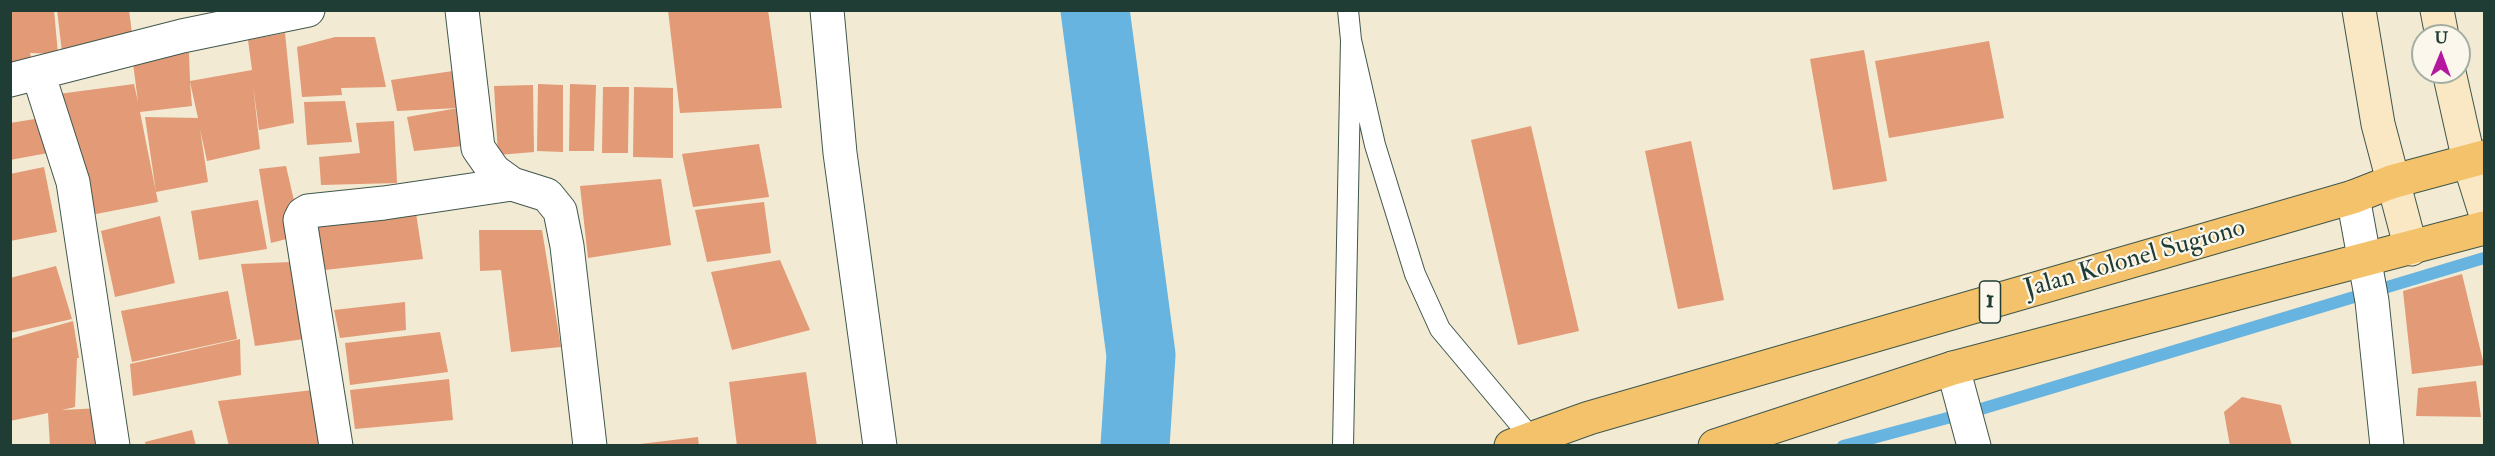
<!DOCTYPE html>
<html>
<head>
<meta charset="utf-8">
<style>
  body { margin:0 }
  #map { position:relative; width:2495px; height:456px; overflow:hidden; background:#f2ead2; font-family:"IM FELL Double Pica",serif }
  canvas { display:block }
  .frame { position:absolute; inset:0; border:12px solid #1f3d34; pointer-events:none }
  .north { position:absolute; left:2411px; top:24px; width:60px; height:60px; box-sizing:border-box; background:#fbf7ec; border:2px solid #a3ada2; border-radius:50%; rotate:1deg; font-size:16px; font-weight:700; line-height:24px; text-align:center; color:#1f3d34 }
  .north::after { content:''; display:block; margin:auto; width:21px; height:27px; background:#b5179e; clip-path:polygon(50% 0,100% 100%,50% 72%,0 100%) }
</style>
</head>
<body>
<div id="map">
<canvas width="2495" height="456"></canvas>
<div class="frame"></div>
<div class="north">U</div>
</div>
<script>
const context = document.querySelector('canvas').getContext('2d');
context.lineJoin = 'round';
function shape(rows) {
  const path = new Path2D();
  for (const r of rows) {
    path.moveTo(r[0], r[1]);
    for (let i = 2; i < r.length; i += 2) path.lineTo(r[i], r[i + 1]);
  }
  return path;
}
function stroke(path, color, width, dash) {
  context.strokeStyle = color;
  context.lineWidth = width;
  context.lineCap = dash ? 'butt' : 'round';
  context.setLineDash(dash || []);
  context.stroke(path);
}
function fillPath(path, color) {
  context.fillStyle = color;
  context.fill(path, 'evenodd');
}
function drawText(font, color, halo, rows, align = 'center') {
  context.font = font + ' "IM FELL Double Pica",serif';
  context.lineWidth = 4.5;
  context.setLineDash([]);
  context.textBaseline = 'middle';
  context.strokeStyle = halo;
  context.fillStyle = color;
  for (const [text, x, y, turn = 0] of rows) {
    context.save();
    context.translate(x, y);
    context.rotate((+turn || 0) * Math.PI / 180);
    context.textAlign = isNaN(turn) ? turn : align;
    if (halo) context.strokeText(text, 0, 0);
    context.fillText(text, 0, 0);
    context.restore();
  }
}
const stream = shape([
  [1843,446,1981,409,2484,258]
]);
const river = shape([
  [1095,10,1141,355,1135,446]
]);
const building = shape([
  [10,10,54,10,58,54,30,53,33,65,10,71],
  [57,10,129,10,133,41,62,52],
  [668,10,768,10,782,108,680,113],
  [285,33,294,123,259,130,253,85,260,149,207,161,200,129,208,182,156,192,145,117,198,118,190,82,192,106,140,112,158,202,91,215,51,95,134,84,138,102,132,55,189,53,190,81,252,70,248,40],
  [335,37,375,37,386,87,341,88,342,95,302,97,297,47],
  [1989,41,2004,118,1889,138,1875,61],
  [1864,50,1887,181,1833,190,1810,59],
  [453,71,458,108,397,111,391,80],
  [538,84,563,85,563,152,537,151],
  [570,84,596,85,594,151,569,151],
  [533,85,534,152,498,155,494,86],
  [603,87,629,87,628,153,602,153],
  [634,87,673,88,673,158,633,157],
  [345,101,352,142,307,145,304,102],
  [458,108,463,146,414,151,407,117],
  [41,118,48,153,10,160,10,123],
  [394,121,397,183,321,185,319,157,360,153,356,123],
  [1531,126,1579,331,1518,345,1471,140],
  [1691,141,1724,300,1678,309,1645,151],
  [759,144,769,197,693,207,682,154],
  [286,166,302,235,271,243,259,169],
  [44,167,57,232,10,241,10,174],
  [661,179,671,245,588,258,580,186],
  [258,200,267,249,199,260,191,211],
  [764,202,771,253,707,262,695,210],
  [416,213,423,259,316,271,308,218],
  [160,216,175,283,115,297,101,231],
  [479,230,542,230,561,347,511,352,501,270,480,271],
  [780,260,810,330,732,350,711,272],
  [291,262,304,339,255,346,241,264],
  [56,266,72,319,10,333,10,278],
  [2462,274,2484,365,2412,374,2403,291],
  [228,291,237,339,132,362,121,311],
  [405,302,406,330,340,338,334,310],
  [73,321,79,358,77,358,75,407,62,410,101,408,103,446,50,446,48,413,10,421,10,339],
  [440,332,448,372,350,385,345,343],
  [240,339,241,375,133,396,130,364],
  [806,372,817,446,737,446,729,382],
  [449,379,453,420,355,429,350,390],
  [2476,381,2481,417,2416,416,2418,388],
  [313,390,323,446,229,446,218,401],
  [2242,397,2281,405,2292,446,2230,446,2224,412],
  [192,430,196,446,146,446,145,442],
  [698,437,699,446,640,446,640,444]
]);
const service = shape([
  [1351,40,1375,145,1415,274,1440,329,1538,446],
  [1343,446,1351,40,1348,10]
]);
const minor = shape([
  [462,10,478,148,494,171,512,184,547,195,560,211,567,246,590,446],
  [827,10,840,153,880,446],
  [38,73,73,182,113,446],
  [10,80,182,36,308,10],
  [2353,197,2372,301,2387,446],
  [1953,368,1974,446],
  [336,446,300,220,303,214,308,211,384,203,512,184]
]);
const secondary = shape([
  [2359,10,2378,124,2411,249],
  [2437,10,2442,36],
  [2449,72,2469,161,2484,209]
]);
const trunk = shape([
  [1511,446,1589,418,2353,197,2391,182,2484,157],
  [1715,446,1953,368,2484,228]
]);
const shields = [
  [1990,302,21]
];
const shieldNames = [
  ["1",1990,302]
];
const streetNames = [
  ["Jalan Kolonel Sugiono",2135,260,-16]
];
stroke(stream, '#67b4e1', 12);
stroke(river, '#67b4e1', 69);
fillPath(building, '#e29a77');
stroke(service, '#3f574c', 22);
stroke(minor, '#3f574c', 35);
stroke(secondary, '#3f574c', 35);
stroke(trunk, '#3f574c', 35);
stroke(service, '#fff', 20);
stroke(minor, '#fff', 33);
stroke(secondary, '#fae7c3', 33);
stroke(trunk, '#f3c26a', 33);
for (const [x, y, w] of shields) {
  const box = new Path2D();
  box.roundRect(x - w / 2, y - 21, w, 42, 4.5);
  context.fillStyle = '#fbf7ec';
  context.fill(box);
  stroke(box, '#1f3d34', 1.5);
}
drawText('bold 24px', '#1f3d34', null, shieldNames);
drawText('26px', '#1f3d34', '#fbf7ec', streetNames);
</script>
</body>
</html>
